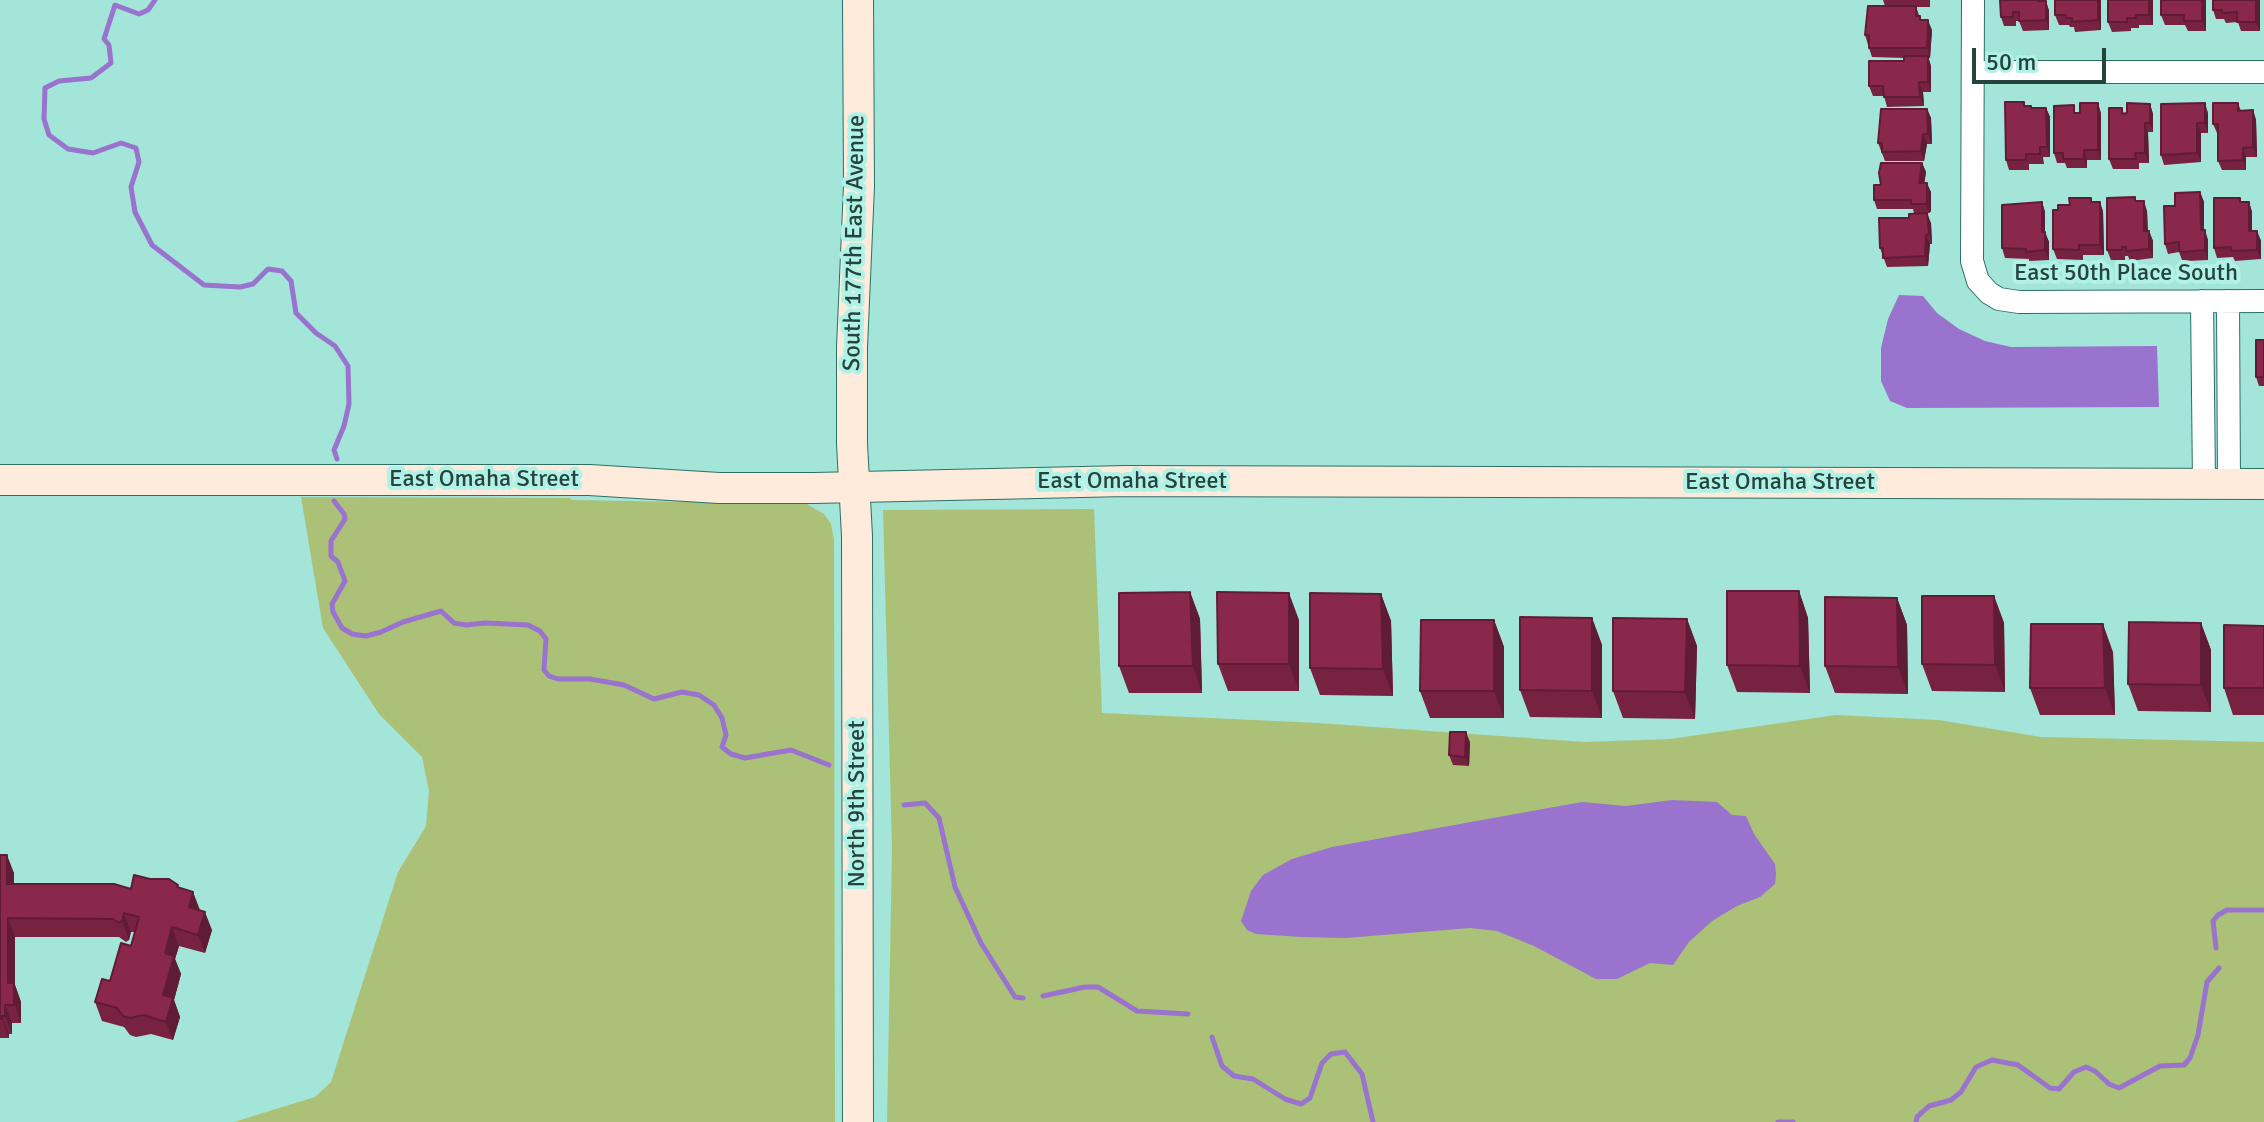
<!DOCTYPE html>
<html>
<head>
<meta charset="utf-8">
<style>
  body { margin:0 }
  #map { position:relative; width:2264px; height:1122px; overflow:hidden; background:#a3e5d9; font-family:Signika,sans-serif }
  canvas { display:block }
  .scale { position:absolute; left:1972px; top:48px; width:134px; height:36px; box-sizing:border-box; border:4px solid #27433e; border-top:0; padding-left:10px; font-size:24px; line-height:28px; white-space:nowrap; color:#27433e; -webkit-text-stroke:6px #b0f2e6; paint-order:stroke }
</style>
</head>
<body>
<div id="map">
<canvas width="2264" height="1122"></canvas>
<div class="scale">50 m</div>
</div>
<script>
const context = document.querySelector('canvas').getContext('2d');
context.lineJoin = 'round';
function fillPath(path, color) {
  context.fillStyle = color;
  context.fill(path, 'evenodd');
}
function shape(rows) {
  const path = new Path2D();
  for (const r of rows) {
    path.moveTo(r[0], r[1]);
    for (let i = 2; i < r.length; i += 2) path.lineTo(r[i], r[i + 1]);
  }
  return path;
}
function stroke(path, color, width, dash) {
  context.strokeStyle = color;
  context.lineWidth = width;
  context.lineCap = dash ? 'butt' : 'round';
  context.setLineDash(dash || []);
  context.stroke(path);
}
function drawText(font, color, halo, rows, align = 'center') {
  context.font = font + ' Signika,sans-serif';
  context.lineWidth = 8;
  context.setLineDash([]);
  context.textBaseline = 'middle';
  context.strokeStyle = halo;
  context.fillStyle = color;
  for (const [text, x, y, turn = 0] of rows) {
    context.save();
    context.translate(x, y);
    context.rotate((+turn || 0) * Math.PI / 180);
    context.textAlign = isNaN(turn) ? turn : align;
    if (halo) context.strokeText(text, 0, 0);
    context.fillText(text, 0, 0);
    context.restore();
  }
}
const green = shape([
  [301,497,570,498,572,500,807,504,824,514,831,524,834,540,835,1122,234,1122,315,1097,331,1082,398,872,426,826,429,791,422,757,379,714,323,628],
  [1094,509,1102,713,1318,723,1584,742,1670,739,1836,715,1939,720,2041,737,2264,742,2264,1122,887,1122,892,849,883,510]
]);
const water = shape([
  [1899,295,1923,296,1937,313,1959,329,1985,341,2011,347,2157,346,2159,407,1907,408,1890,401,1881,381,1881,348,1888,319],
  [1672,800,1717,802,1732,815,1746,816,1754,834,1775,864,1776,874,1775,884,1760,897,1737,906,1712,921,1689,942,1673,965,1650,963,1617,979,1596,979,1534,946,1497,931,1470,928,1346,938,1301,937,1256,934,1247,930,1241,921,1251,891,1263,875,1292,859,1332,847,1582,802,1626,806]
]);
const stream = shape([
  [155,0,148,10,139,14,115,5,104,39,109,45,111,63,91,78,59,81,45,88,44,119,49,135,68,149,93,153,121,143,136,148,139,162,131,187,135,212,152,245,204,285,240,287,253,284,268,269,282,271,291,281,296,313,316,333,335,346,348,366,349,404,344,426,334,450,337,459],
  [334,501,344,514,345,519,331,541,331,556,338,562,345,581,332,604,333,612,342,628,352,634,366,636,381,632,403,622,441,611,454,623,466,625,485,623,528,625,540,631,546,639,544,670,549,676,558,679,590,679,624,685,654,699,682,692,699,695,714,705,722,718,726,735,722,747,731,754,745,758,791,750,829,765],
  [904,805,925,803,939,818,955,887,981,943,1015,997,1023,998],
  [2216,948,2213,921,2218,915,2227,910,2264,910],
  [1043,996,1085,987,1098,987,1137,1011,1188,1014],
  [1212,1037,1222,1066,1234,1076,1253,1079,1285,1099,1301,1104,1310,1098,1322,1063,1331,1054,1345,1052,1362,1074,1373,1122],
  [1778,1122,1793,1122],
  [1916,1122,1917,1117,1929,1106,1951,1100,1961,1092,1976,1067,1992,1060,2018,1065,2050,1088,2059,1089,2074,1072,2086,1067,2095,1071,2109,1084,2119,1088,2160,1066,2184,1065,2190,1058,2198,1035,2207,982,2219,968]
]);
const street = shape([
  [1973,0,1972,261,1978,281,1989,293,1999,299,2019,302,2264,301],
  [1974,72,2264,72],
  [2202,301,2204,484],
  [2228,301,2229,484]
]);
const secondary = shape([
  [858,0,859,186,852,347,852,444,857,536,858,1122],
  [0,480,589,480,719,488,814,488,1126,481,2264,484]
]);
const wall = shape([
  [1883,0,1930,0,1930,7,1916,7,1921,20,1932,30,1930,58,1928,58,1931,66,1931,92,1923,92,1924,106,1887,107,1884,96,1873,96,1869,86,1904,61,1904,58,1872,57,1869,48,1865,35,1885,6],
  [2041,0,2041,1,2046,1,2049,11,2049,30,2023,31,2019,21,2016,21,2016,26,2004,26,2001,17],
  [2101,0,2101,30,2075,32,2074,27,2070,27,2069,25,2059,25,2055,15],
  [2153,0,2153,25,2139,25,2139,28,2131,28,2131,31,2112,32,2108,22],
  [2206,0,2206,31,2188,31,2185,25,2165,25,2161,15],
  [2260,0,2260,31,2241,31,2238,22,2226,23,2224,19,2216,19,2213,10],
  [2024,102,2025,106,2032,108,2046,108,2050,117,2050,157,2043,157,2044,164,2029,164,2029,170,2009,170,2006,160],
  [2238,103,2241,111,2253,110,2256,120,2257,157,2246,157,2246,170,2222,170,2218,161,2218,133,2217,133,2213,124],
  [2150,104,2153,114,2153,132,2148,132,2149,163,2139,163,2139,169,2113,169,2109,159,2122,108,2124,114,2127,113],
  [1927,109,1931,118,1932,144,1927,144,1924,161,1885,161,1878,143],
  [2077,113,2101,113,2101,160,2087,160,2087,168,2067,168,2065,163,2057,163,2054,153],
  [2208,113,2208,133,2201,133,2201,162,2164,165,2161,155],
  [1922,163,1926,172,1924,183,1931,192,1931,211,1929,213,1914,213,1913,209,1877,209,1874,200,1881,185],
  [2200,192,2204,202,2204,230,2208,240,2208,260,2187,261,2182,260,2179,252,2168,254,2165,244,2175,206],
  [2091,198,2092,202,2103,211,2104,255,2083,255,2083,260,2057,259,2053,249,2058,210],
  [2137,201,2147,211,2148,231,2149,231,2153,241,2153,258,2130,261,2128,256,2125,256,2125,260,2111,260,2107,250],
  [2042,202,2045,212,2045,232,2049,242,2049,260,2029,261,2029,259,2005,258,2002,248],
  [2241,202,2249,202,2252,212,2252,231,2257,231,2261,241,2261,259,2235,261,2233,257,2217,258,2214,248],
  [1931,223,1932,244,1930,244,1928,266,1887,267,1880,248],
  [2264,340,2264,386,2259,386,2256,377],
  [1799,591,1808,618,1810,693,1737,692,1727,665],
  [1190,592,1200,619,1202,693,1129,693,1119,666],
  [1381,594,1391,621,1393,696,1320,695,1310,668],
  [1994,596,2004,623,2005,692,1932,691,1922,664],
  [1897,598,1907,625,1908,694,1835,693,1825,666],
  [1592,618,1602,645,1602,718,1530,717,1520,690],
  [1687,619,1697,646,1695,719,1623,718,1613,691],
  [1299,620,1299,691,1228,691,1218,664],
  [1494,620,1504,647,1504,718,1430,718,1420,691],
  [2201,623,2211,650,2211,712,2138,711,2128,684],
  [2264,626,2264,715,2233,715,2224,688],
  [2113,652,2115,715,2040,715,2030,688],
  [1470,742,1469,766,1453,765,1449,755],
  [0,855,14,873,14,884,131,889,179,888,193,892,199,910,212,930,205,953,179,946,175,959,181,974,174,1000,180,1017,173,1040,151,1034,136,1037,130,1035,124,1027,102,1021,95,1002,110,981,131,946,135,932,131,932,129,940,126,942,119,937,15,937,15,985,21,1002,21,1023,12,1023,12,1034,9,1034,9,1038,0,1038]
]);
const shadedWall = shape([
  [2098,0,2101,0,2101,30,2098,20],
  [2149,0,2153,0,2153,25,2149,15],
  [2202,0,2206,0,2206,31,2202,21],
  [2256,0,2260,0,2260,31,2256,22],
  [2046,1,2049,11,2049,30,2046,20],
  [1928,20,1932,30,1930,58,1927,48],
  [1928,56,1931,66,1931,92,1928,82],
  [1919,82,1923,92,1924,106,1920,97],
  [2098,103,2101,113,2101,160,2098,150],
  [2205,103,2208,113,2208,133,2205,123],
  [2150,104,2153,114,2153,132,2150,123],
  [2046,108,2050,117,2050,157,2047,147],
  [1927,109,1931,118,1932,144,1928,134],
  [2253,110,2256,120,2257,157,2253,147],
  [2145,123,2148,132,2149,163,2145,153],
  [2197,123,2201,133,2201,162,2197,153],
  [1923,134,1927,144,1924,161,1921,151],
  [2243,148,2246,157,2246,170,2243,160],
  [2084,150,2087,160,2087,168,2084,159],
  [1922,163,1926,172,1923,193,1919,183],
  [1927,183,1931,192,1931,211,1929,213,1926,204],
  [2200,192,2204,202,2204,240,2201,230],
  [2144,201,2147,211,2148,241,2144,231],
  [2042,202,2045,212,2045,242,2042,232],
  [2100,202,2103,211,2104,255,2100,245],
  [2249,202,2252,212,2252,241,2249,231],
  [1927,213,1931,223,1932,244,1929,234],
  [2205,230,2208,240,2208,260,2205,250],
  [2149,231,2153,241,2153,258,2149,249],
  [2257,231,2261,241,2261,259,2257,250],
  [2045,232,2049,242,2049,260,2045,250],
  [1926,235,1930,244,1928,266,1925,256],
  [1799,591,1808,618,1810,693,1800,666],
  [1190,592,1200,619,1202,693,1193,666],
  [1289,593,1299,620,1299,691,1289,664],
  [1381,594,1391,621,1393,696,1383,669],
  [1994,596,2004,623,2005,692,1995,665],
  [1897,598,1907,625,1908,694,1898,667],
  [1592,618,1602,645,1602,718,1592,691],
  [1687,619,1697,646,1695,719,1685,692],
  [1494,620,1504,647,1504,718,1494,691],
  [2201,623,2211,650,2211,712,2201,685],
  [2103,624,2113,652,2115,715,2105,688],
  [1466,732,1470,742,1469,766,1465,757],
  [7,855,14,873,14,903,7,884],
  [193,892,200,910,189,907],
  [205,912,212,930,205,953,198,935],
  [124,913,131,932,129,940,122,921],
  [8,918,15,937,15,985,21,1002,21,1023,8,983],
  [172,927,179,946,175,959,181,974,174,1000,180,1017,173,1040,166,1022,163,995,165,953],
  [5,1005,12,1023,12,1034,5,1016],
  [2,1016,9,1034,9,1038,2,1019]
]);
const building = shape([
  [2000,0,2038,0,2038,1,2046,1,2046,20,2019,21,2019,12,2013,12,2013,17,2001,17,2000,0],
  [2055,0,2098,0,2098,20,2072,22,2072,18,2066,18,2066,15,2055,15,2055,0],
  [2108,0,2149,0,2149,15,2136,15,2136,18,2127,18,2127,22,2108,22,2108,0],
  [2161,0,2202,0,2202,21,2184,21,2184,15,2161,15,2161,0],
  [2213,0,2256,0,2256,22,2237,22,2237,12,2222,13,2222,10,2213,10,2213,0],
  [1868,6,1916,6,1916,16,1920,16,1920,20,1928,20,1927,48,1869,48,1869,35,1865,35,1868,6],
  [1904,56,1928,56,1928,82,1919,82,1920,97,1884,97,1883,86,1869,86,1869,61,1904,61,1904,56],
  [2005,102,2024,102,2024,106,2031,106,2031,108,2046,108,2047,147,2040,147,2040,154,2026,154,2026,160,2006,160,2005,102],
  [2080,103,2098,103,2098,150,2084,150,2084,159,2063,159,2063,153,2054,153,2054,106,2074,105,2074,113,2080,113,2080,103],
  [2127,103,2150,104,2150,123,2145,123,2145,153,2135,153,2136,159,2109,159,2109,108,2122,108,2122,114,2127,113,2127,103],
  [2205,103,2205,123,2197,123,2197,153,2161,155,2161,104,2205,103],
  [2213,103,2238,103,2238,111,2253,110,2253,147,2243,148,2243,160,2218,161,2218,124,2213,124,2213,103],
  [1881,109,1927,109,1928,134,1923,134,1921,151,1882,152,1882,143,1878,143,1881,109],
  [1881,163,1922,163,1919,183,1927,183,1927,201,1926,204,1911,204,1911,200,1874,200,1874,185,1881,185,1879,173,1881,163],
  [2200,192,2201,230,2205,230,2205,250,2183,252,2179,251,2179,242,2165,244,2164,206,2175,206,2175,193,2200,192],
  [2135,197,2135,201,2144,201,2144,231,2149,231,2149,249,2126,251,2126,247,2122,247,2122,250,2107,250,2107,198,2135,197],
  [2069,198,2091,198,2091,202,2100,202,2100,245,2079,245,2079,250,2053,249,2053,210,2058,210,2058,205,2070,205,2069,198],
  [2214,198,2240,198,2240,202,2249,202,2249,231,2257,231,2257,250,2231,251,2231,247,2214,248,2214,198],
  [2042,202,2042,232,2045,232,2045,250,2026,252,2026,249,2002,248,2002,205,2042,202],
  [1927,213,1929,234,1926,235,1925,256,1883,258,1883,248,1880,248,1879,218,1909,218,1909,214,1927,213],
  [2256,340,2264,340,2264,377,2256,377,2256,340],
  [1727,591,1799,591,1800,666,1727,665,1727,591],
  [1190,592,1193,666,1119,666,1119,593,1190,592],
  [1217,592,1289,593,1289,664,1218,664,1217,592],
  [1310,593,1381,594,1383,669,1310,668,1310,593],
  [1922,596,1994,596,1995,665,1922,664,1922,596],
  [1825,597,1897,598,1898,667,1825,666,1825,597],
  [1520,617,1592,618,1592,691,1520,690,1520,617],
  [1613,618,1687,619,1685,692,1613,691,1613,618],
  [1421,620,1494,620,1494,691,1420,691,1421,620],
  [2129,622,2201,623,2201,685,2128,684,2129,622],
  [2031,624,2103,624,2105,688,2030,688,2031,624],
  [2224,625,2264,626,2264,688,2224,688,2224,625],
  [1450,732,1466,732,1465,757,1449,755,1450,732],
  [0,855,7,855,7,884,114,884,131,889,134,875,150,879,169,879,178,885,177,887,193,892,189,907,205,912,198,935,172,927,165,953,174,956,163,995,173,998,166,1022,144,1015,130,1018,123,1016,117,1008,95,1002,102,979,110,981,121,943,131,946,139,917,124,913,122,921,119,923,113,919,8,918,8,983,14,983,14,1005,5,1005,5,1016,2,1016,2,1019,0,1019,0,855]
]);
const streetNames = [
  ["South 177th East Avenue",855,243,-89],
  ["East 50th Place South",2126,274],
  ["East Omaha Street",484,480],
  ["East Omaha Street",1132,482],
  ["East Omaha Street",1780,483],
  ["North 9th Street",858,804,-90]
];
fillPath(green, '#abc178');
fillPath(water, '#9973cd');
stroke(stream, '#9973cd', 5);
stroke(street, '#2d6f65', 24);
stroke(secondary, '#2d6f65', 32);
stroke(street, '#fff', 22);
stroke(secondary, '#feebdb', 30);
fillPath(wall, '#772241');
fillPath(shadedWall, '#611c35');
fillPath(building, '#8a284c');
stroke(building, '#611c35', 2);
drawText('24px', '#27433e', '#b0f2e6', streetNames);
</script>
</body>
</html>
